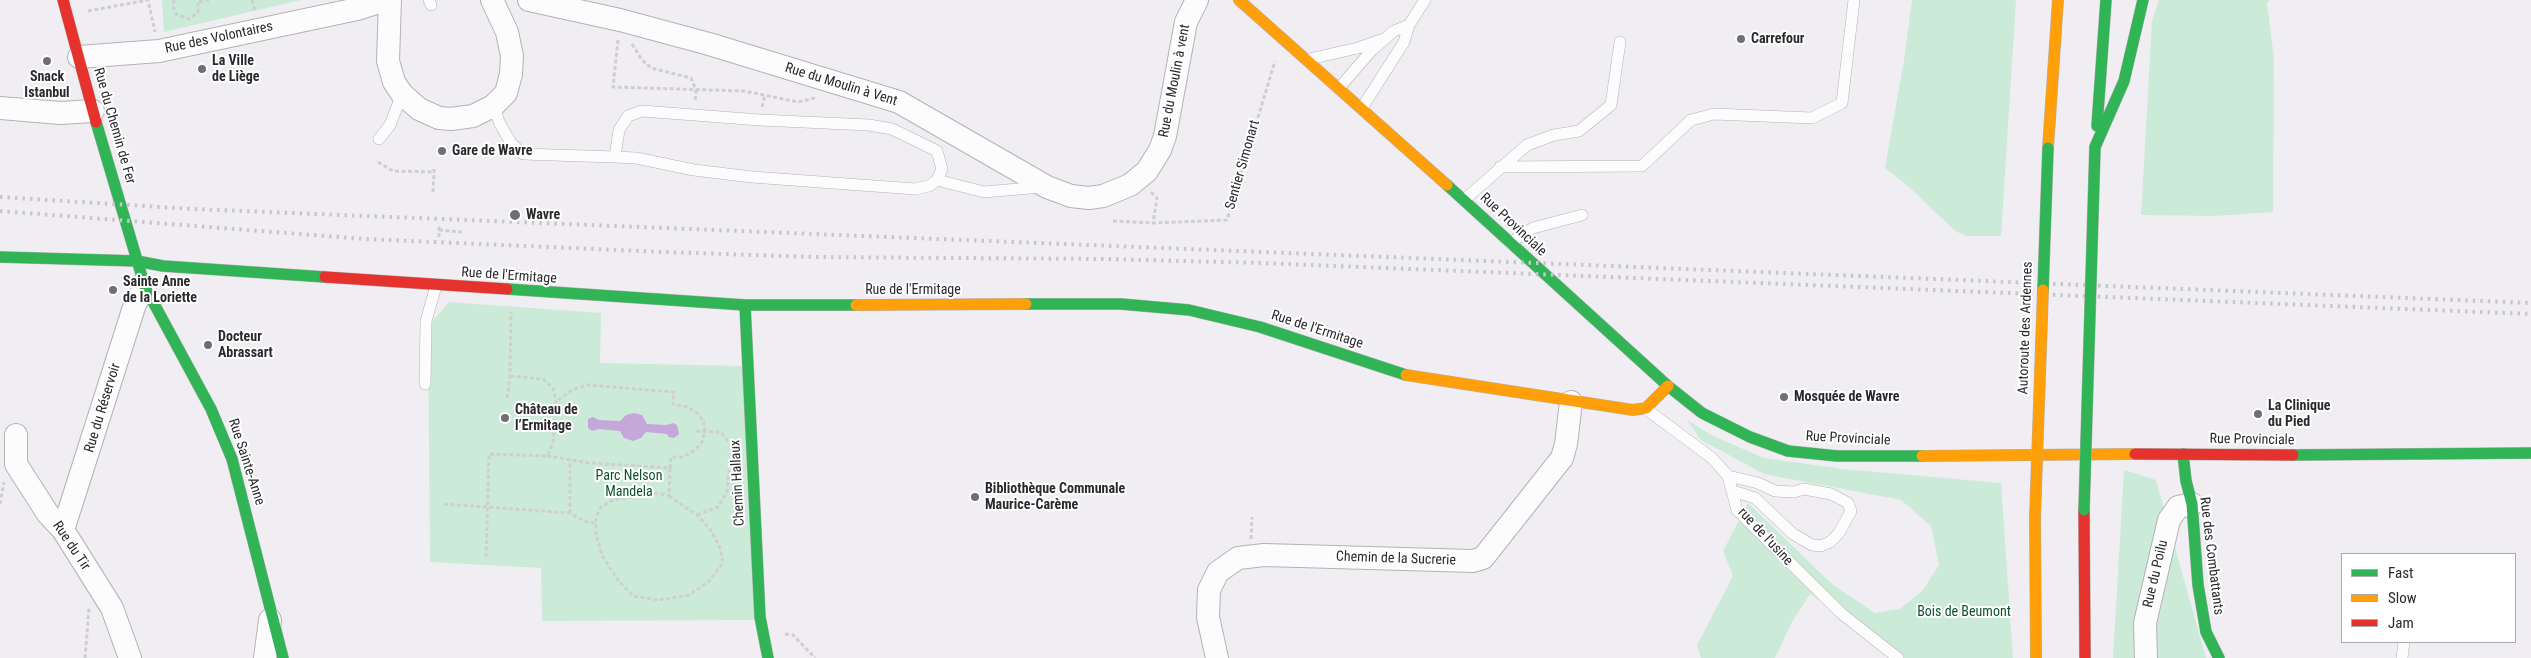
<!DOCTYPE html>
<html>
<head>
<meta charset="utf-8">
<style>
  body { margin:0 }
  #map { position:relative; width:2531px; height:658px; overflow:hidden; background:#f0eef2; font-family:"Roboto Condensed",sans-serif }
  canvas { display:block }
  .legend { position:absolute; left:2341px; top:553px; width:175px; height:90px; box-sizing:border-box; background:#fff; border:1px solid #aaa9ab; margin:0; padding:6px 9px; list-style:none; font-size:15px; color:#2b292c }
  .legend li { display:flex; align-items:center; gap:10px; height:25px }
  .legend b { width:25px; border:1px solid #aaa9ab }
</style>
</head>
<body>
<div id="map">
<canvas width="2531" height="658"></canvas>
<ul class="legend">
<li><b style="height:6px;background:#30b455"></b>Fast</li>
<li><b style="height:6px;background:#ff9f0a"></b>Slow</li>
<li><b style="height:6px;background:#e5322d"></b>Jam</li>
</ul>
</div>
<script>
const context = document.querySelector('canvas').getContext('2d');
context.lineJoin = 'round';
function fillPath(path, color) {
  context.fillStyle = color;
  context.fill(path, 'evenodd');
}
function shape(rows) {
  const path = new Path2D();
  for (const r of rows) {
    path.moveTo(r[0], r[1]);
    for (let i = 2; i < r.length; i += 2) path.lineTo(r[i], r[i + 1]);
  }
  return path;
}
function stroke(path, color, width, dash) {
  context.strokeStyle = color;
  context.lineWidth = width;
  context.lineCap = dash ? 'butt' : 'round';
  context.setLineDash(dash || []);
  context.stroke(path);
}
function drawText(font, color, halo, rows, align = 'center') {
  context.font = font + ' "Roboto Condensed",sans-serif';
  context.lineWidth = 4;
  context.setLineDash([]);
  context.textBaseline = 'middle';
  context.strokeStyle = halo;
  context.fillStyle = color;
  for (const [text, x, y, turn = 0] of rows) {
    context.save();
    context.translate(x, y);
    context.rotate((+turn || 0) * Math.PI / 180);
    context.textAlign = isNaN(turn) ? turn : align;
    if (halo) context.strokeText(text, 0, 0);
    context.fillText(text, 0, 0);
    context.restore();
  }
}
const green = shape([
  [162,0,301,0,164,32],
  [1912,0,2016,0,2001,236,1967,236,1955,231,1909,187,1885,168,1904,60],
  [2159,0,2270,0,2267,3,2274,57,2273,212,2214,216,2141,215,2152,21],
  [449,302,601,313,600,363,745,366,757,620,542,621,541,568,430,562,428,326],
  [1687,420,1711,435,1764,458,1843,469,2001,483,2013,658,1901,658,1810,594,1792,622,1775,658,1701,658,1697,645,1733,576,1723,551,1748,503,1833,585,1875,613,1900,609,1923,590,1939,565,1931,526,1901,500,1764,474,1701,440],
  [2124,470,2156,480,2206,658,2113,658]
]);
const water = shape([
  [634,413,642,415,647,424,667,425,673,423,677,425,679,434,674,438,669,437,667,434,646,432,641,438,633,441,624,438,620,431,599,429,592,431,588,428,588,419,593,417,599,420,620,421,626,415]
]);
const path = shape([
  [174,0,173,7,176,14,189,19,198,12,198,0],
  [252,0,255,12],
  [199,2,209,0],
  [88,11,148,0,155,32],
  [618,40,613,87,744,91,798,102,815,98],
  [632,44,642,60,651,68,691,78,696,90,695,102],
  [762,107,765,95],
  [378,162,393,171,434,172,434,169],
  [433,192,434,172],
  [1151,192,1157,198,1153,223],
  [1113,221,1153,223,1227,220,1275,61],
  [439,230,462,232],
  [439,237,439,224],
  [507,398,510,376,511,312],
  [696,431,721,432,728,442],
  [547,456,590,463,670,468,671,457,683,457,695,450,702,442,705,432,704,422,697,413,687,407,673,404,674,392,587,385,572,390,556,402],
  [669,496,697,515,710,529,720,548,723,563,708,582,689,595,659,600,633,596,617,579,602,555,596,535,596,517,601,507,613,500,658,493,669,496,670,468],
  [0,504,4,482],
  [444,504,570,513,584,521,594,523],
  [570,513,570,460],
  [697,515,718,507,727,492,729,470],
  [1251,539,1252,517],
  [486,557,489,454,547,456,553,443,556,402,553,388,543,379,510,376],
  [785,634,793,635,815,658],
  [85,658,89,608]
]);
const lane = shape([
  [429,0,431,5],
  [1309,59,1358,48,1381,40],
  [1339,88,1372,50,1394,31,1409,25],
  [493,106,500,124,511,143,523,154,615,157,636,158,694,170,752,177,915,189,929,186,937,180,942,169,937,151,892,129,869,125,760,120,642,111,628,116,619,130,615,157],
  [1362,108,1404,42,1409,25,1425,0],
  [379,139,390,125,402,94],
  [1500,167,1642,166,1691,120,1714,114,1812,118,1842,103,1854,0],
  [937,180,984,192,1041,187],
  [1464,200,1527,145,1554,135,1579,131,1611,105,1620,42],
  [1510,243,1533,228,1582,215],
  [425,384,426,321,436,286],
  [1646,409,1712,458,1728,476,1737,510,1842,614,1898,658],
  [1728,476,1758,483,1775,491,1794,492,1804,489,1831,494,1848,503,1851,511,1839,533,1830,542,1821,546,1812,545,1793,534,1755,498,1733,491],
  [2402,658,2404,642]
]);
const street = shape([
  [390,0,388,61,394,82,402,94,419,109,439,118,451,119,473,116,493,106,506,93,511,74,512,56,507,32,492,0],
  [529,0,620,20,709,44,899,102,1047,187,1071,196,1089,198,1103,196,1130,185,1147,171,1160,150,1165,136,1186,22,1197,0],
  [79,57,159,51,357,9,385,0],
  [0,108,60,113,93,111],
  [16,435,16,464,48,514,63,530,112,608,130,658],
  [63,530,135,304,145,287],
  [265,658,270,620],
  [1217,658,1208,617,1209,590,1218,572,1238,558,1264,555,1473,561,1483,558,1562,458,1566,444,1571,402],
  [2146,658,2145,623,2169,520,2178,507,2192,504]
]);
const fast = shape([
  [96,122,145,287,211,409,232,459,283,658],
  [2097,126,2106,0],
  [2095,147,2124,81,2143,0],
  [1447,185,1668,386,1702,413,1750,437,1788,451,1837,456,1922,456],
  [0,257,137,261,163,266,325,277],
  [507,289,745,305,856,305],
  [1026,304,1121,304,1189,310,1260,327,1406,375],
  [745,305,760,617,768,658],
  [2183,454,2186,481,2192,504,2198,585,2206,632,2219,658],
  [2293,455,2531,453]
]);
const slow = shape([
  [1239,0,1447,185],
  [2048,148,2058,0],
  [856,305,1026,304],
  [1406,375,1633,410,1646,408,1668,386],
  [1922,456,2135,454],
  [2035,517,2036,658]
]);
const jam = shape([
  [63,0,96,122],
  [325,277,507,289],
  [2135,454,2293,455],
  [2084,510,2085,658]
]);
const rail = shape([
  [0,197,193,209,2531,303],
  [0,211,365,239,663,252,813,257,1104,259,1261,263,2531,314]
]);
const fastBridge = shape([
  [2043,290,2048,148],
  [2084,510,2095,147]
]);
const slowBridge = shape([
  [2035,517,2043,290]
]);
const markers = [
  [1741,39,5,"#706e71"],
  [47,61,5,"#706e71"],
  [202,69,5,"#706e71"],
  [442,151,5,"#706e71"],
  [515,215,6,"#706e71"],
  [113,290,5,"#706e71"],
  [208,345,5,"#706e71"],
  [1784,397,5,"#706e71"],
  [2258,414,5,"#706e71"],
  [505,418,5,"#706e71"],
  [975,497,5,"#706e71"]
];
const streetNames = [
  ["Rue des Volontaires",219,38,-12],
  ["Rue du Moulin à vent",1175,81,-79],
  ["Rue du Moulin à Vent",841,85,17],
  ["Rue du Chemin de Fer",114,126,74],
  ["Sentier Simonart",1243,165,-74],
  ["Rue Provinciale",1513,225,43],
  ["Rue de l'Ermitage",509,276,4],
  ["Rue de l'Ermitage",913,290],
  ["Autoroute des Ardennes",2026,328,-88],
  ["Rue de l'Ermitage",1317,330,18],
  ["Rue du Réservoir",103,408,-73],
  ["Rue Provinciale",1848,439,3],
  ["Rue Provinciale",2252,440,1],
  ["Rue Sainte-Anne",246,462,72],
  ["Chemin Hallaux",738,483,-93],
  ["rue de l'usine",1765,537,47],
  ["Rue du Tir",71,546,56],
  ["Rue des Combattants",2211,556,83],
  ["Chemin de la Sucrerie",1396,559,2],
  ["Rue du Poilu",2156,574,-77]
];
const poiNames = [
  ["Carrefour",1751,39],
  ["La Ville",212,61],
  ["de Liège",212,77],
  ["Snack",47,77,"center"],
  ["Istanbul",47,93,"center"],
  ["Gare de Wavre",452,151],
  ["Wavre",526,215],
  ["Sainte Anne",123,282],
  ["de la Loriette",123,298],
  ["Docteur",218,337],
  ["Abrassart",218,353],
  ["Mosquée de Wavre",1794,397],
  ["La Clinique",2268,406],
  ["du Pied",2268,422],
  ["Château de",515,410],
  ["l’Ermitage",515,426],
  ["Bibliothèque Communale",985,489],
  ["Maurice-Carème",985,505]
];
const parkNames = [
  ["Parc Nelson",629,476],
  ["Mandela",629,492],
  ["Bois de Beumont",1964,612]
];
fillPath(green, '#cbebd8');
fillPath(water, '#c6a7da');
stroke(lane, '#b4b2b4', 12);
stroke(street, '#b4b2b4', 24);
stroke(fast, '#b4b2b4', 12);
stroke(slow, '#b4b2b4', 12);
stroke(jam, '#b4b2b4', 12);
stroke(path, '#d0cfd0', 3, [4, 2.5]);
stroke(lane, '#fdfcfd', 11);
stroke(street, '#fdfcfd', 22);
stroke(fast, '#30b455', 11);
stroke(slow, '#ff9f0a', 11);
stroke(jam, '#e5322d', 11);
stroke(rail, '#c7c7c8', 4, [2.5, 5]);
stroke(fastBridge, '#b4b2b4', 12, []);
stroke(slowBridge, '#b4b2b4', 12, []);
stroke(fastBridge, '#30b455', 11);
stroke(slowBridge, '#ff9f0a', 11);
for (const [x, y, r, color] of markers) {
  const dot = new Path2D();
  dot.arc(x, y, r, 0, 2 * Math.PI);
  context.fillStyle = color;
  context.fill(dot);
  stroke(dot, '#fff', 2);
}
drawText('14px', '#2b292c', '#fff', streetNames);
drawText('bold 14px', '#2b292c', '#fff', poiNames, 'left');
drawText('14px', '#0d5131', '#fff', parkNames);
</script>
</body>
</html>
